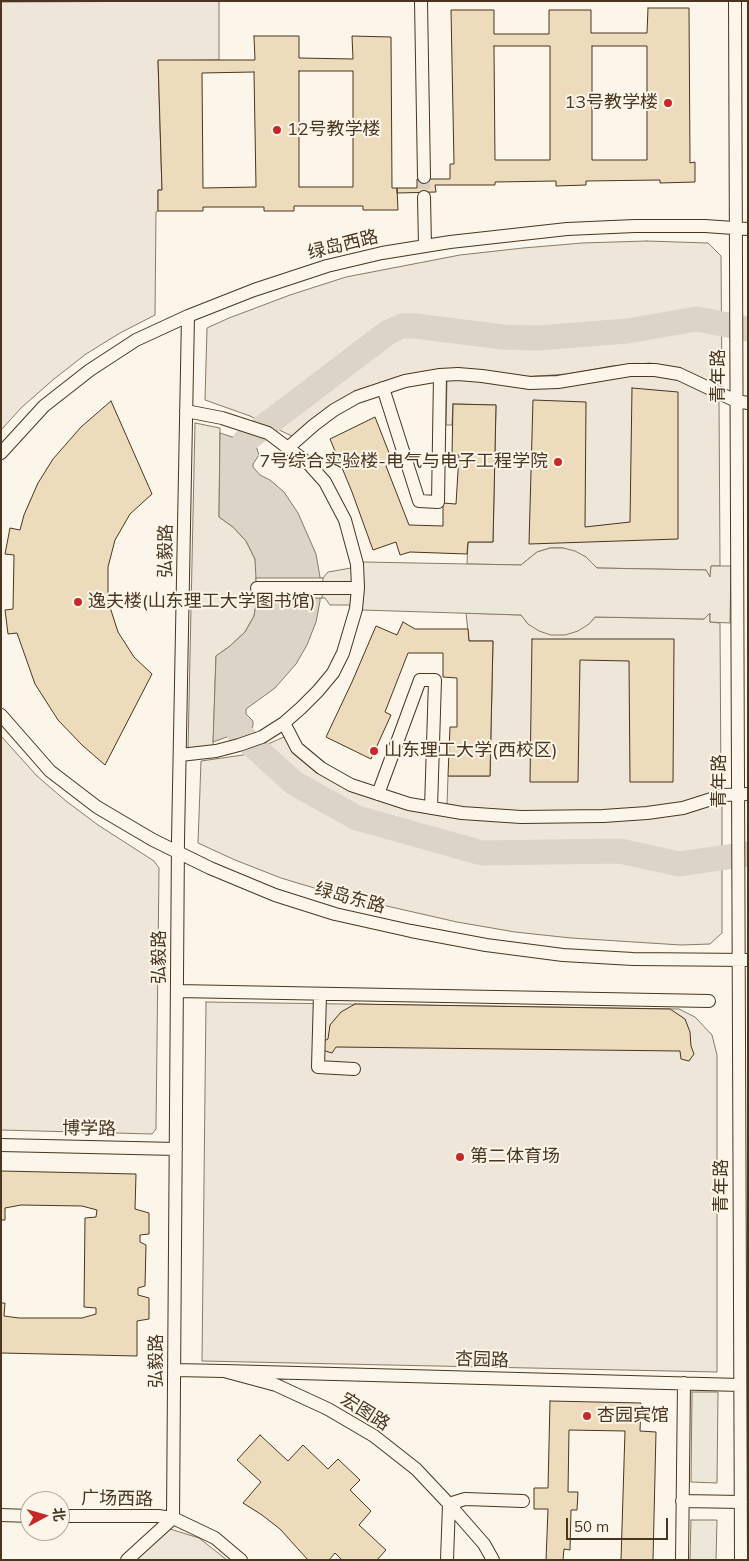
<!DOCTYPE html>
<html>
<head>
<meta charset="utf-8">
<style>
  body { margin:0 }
  #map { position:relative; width:749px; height:1561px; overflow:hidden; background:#fbf6e9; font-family:Mulish,"Noto Sans SC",sans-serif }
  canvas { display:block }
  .frame { position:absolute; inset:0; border:2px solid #4a3520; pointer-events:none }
  .north { position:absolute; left:20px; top:1491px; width:50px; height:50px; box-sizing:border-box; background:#fbf6e9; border:1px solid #b4a999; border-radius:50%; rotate:84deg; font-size:14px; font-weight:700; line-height:20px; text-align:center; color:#4a3520 }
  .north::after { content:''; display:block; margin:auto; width:18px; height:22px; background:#c62828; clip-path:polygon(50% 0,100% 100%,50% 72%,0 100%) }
  .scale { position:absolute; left:566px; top:1518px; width:102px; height:22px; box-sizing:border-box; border:2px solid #4a3520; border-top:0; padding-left:6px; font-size:15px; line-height:18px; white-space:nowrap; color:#4a3520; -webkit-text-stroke:4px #fbf6e9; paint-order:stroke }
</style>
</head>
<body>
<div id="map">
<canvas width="749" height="1561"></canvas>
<div class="frame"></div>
<div class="north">北</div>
<div class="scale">50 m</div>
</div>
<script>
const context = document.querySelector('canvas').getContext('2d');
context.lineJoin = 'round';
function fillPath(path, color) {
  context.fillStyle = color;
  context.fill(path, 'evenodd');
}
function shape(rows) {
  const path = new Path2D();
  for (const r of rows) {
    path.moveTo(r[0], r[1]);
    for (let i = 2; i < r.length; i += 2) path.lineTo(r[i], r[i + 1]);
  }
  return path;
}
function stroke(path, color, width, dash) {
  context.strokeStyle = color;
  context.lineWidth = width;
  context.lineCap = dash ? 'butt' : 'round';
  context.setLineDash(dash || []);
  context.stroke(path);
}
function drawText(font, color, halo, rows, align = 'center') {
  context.font = font + ' Mulish,"Noto Sans SC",sans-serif';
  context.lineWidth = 4;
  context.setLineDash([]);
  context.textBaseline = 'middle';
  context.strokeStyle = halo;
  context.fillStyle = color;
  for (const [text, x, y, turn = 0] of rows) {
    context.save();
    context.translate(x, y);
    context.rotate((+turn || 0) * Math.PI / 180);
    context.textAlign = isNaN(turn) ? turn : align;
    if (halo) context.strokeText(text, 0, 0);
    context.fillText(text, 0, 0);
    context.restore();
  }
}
const green = shape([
  [219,1,219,60,158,61,162,190,158,190,158,211,156,212,155,315,120,333,86,354,54,379,22,407,1,430,1,2,219,1],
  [647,241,708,243,721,256,722,390,691,373,650,363,612,366,567,374,524,377,411,374,371,386,334,404,296,438,250,416,205,400,207,328,229,318,290,295,346,277,460,255,523,248,582,243,647,241],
  [635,373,668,375,719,398,720,566,711,566,710,578,706,570,597,568,586,557,563,548,550,548,537,552,521,565,467,564,468,542,493,542,496,405,453,404,452,425,446,425,447,379,635,373],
  [710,612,710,622,720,623,721,792,684,803,614,812,483,811,447,804,448,776,490,776,493,641,469,641,466,613,521,615,528,624,589,624,595,617,704,619,710,612],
  [1,736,37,776,66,801,98,825,154,861,159,868,156,1129,152,1134,1,1130,1,736],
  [284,737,294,751,354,790,536,821,722,801,722,933,710,944,681,945,571,938,515,932,457,922,334,894,281,878,235,860,198,843,201,761,243,755,284,737],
  [206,1002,679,1009,695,1017,712,1035,717,1055,717,1372,202,1361,206,1002],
  [170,1529,199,1538,227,1560,136,1560,170,1529]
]);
const parking = shape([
  [195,423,220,428,219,517,233,527,246,541,255,559,257,578,323,578,328,572,351,568,364,562,521,565,537,552,550,548,563,548,575,551,586,557,597,568,706,570,710,577,711,566,731,566,730,623,710,622,710,613,704,619,595,617,589,624,578,631,565,635,551,635,539,631,528,624,521,615,362,610,348,605,330,605,325,598,257,599,254,616,245,632,230,646,216,656,213,747,188,749,195,423],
  [692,1392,718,1392,717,1483,691,1482,692,1392],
  [691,1520,717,1520,716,1560,690,1560,691,1520]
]);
const water = shape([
  [220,433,245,441,256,446,259,455,253,464,253,467,260,475,270,480,284,492,298,513,316,554,320,577,320,601,316,622,307,645,296,664,275,688,246,709,246,714,253,721,253,725,252,728,213,742,216,656,230,646,245,632,254,616,257,599,255,559,246,541,233,527,219,517,220,433]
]);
const pier = shape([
  [256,578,323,578,322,598,256,599,256,578]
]);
const river = shape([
  [245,441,387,333,402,326,415,326,503,337,538,338,627,331,697,319,748,329],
  [239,733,294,783,357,818,482,853,620,851,679,864,748,854]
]);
const building = shape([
  [648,8,689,8,690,163,695,162,695,182,660,183,660,180,586,181,586,185,556,186,556,181,495,182,495,185,435,185,436,192,397,193,397,188,417,188,417,179,450,179,450,164,454,164,451,10,494,10,494,34,549,34,549,10,591,10,591,33,647,33,648,8],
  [494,46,550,46,550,160,495,160,494,46],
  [592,46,647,46,647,160,592,160,592,46],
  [254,36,299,36,299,58,353,59,352,36,391,37,392,188,397,188,398,210,363,210,363,206,294,206,294,211,264,211,264,207,203,207,203,211,158,211,158,190,162,190,158,60,255,60,254,36],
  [299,71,353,71,353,187,299,187,299,71],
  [254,72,256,187,203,188,202,73,254,72],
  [632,388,678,392,678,539,529,544,533,400,586,402,585,527,630,522,632,388],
  [111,401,152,494,130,514,115,540,108,567,108,601,118,632,134,657,152,674,105,765,82,745,58,720,35,684,17,633,8,634,5,610,13,609,14,555,5,554,10,528,20,530,24,515,38,483,53,459,81,427,111,401],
  [453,404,496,405,493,542,468,542,467,554,410,552,400,555,396,542,373,550,352,492,330,439,375,417,393,463,386,466,409,525,443,526,443,503,456,504,459,455,452,455,453,404],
  [403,622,415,629,468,629,469,641,493,641,490,776,448,776,450,727,457,727,457,678,443,677,443,653,408,653,385,712,391,715,371,759,326,737,352,682,376,626,397,635,403,622],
  [532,639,674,639,673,782,630,782,629,661,580,660,578,782,530,782,532,639],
  [355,1004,670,1009,685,1019,690,1032,691,1046,694,1054,689,1061,681,1059,680,1051,336,1047,332,1053,322,1050,322,1042,328,1039,330,1025,341,1012,355,1004],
  [1,1171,136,1174,135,1209,149,1213,149,1234,140,1235,140,1242,146,1245,145,1286,138,1288,138,1295,149,1298,149,1319,137,1321,137,1356,1,1353,1,1303,5,1303,4,1316,19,1318,82,1318,96,1314,96,1308,84,1307,85,1218,96,1217,97,1210,82,1206,21,1205,5,1208,5,1220,1,1220,1,1171],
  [550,1401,641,1403,640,1431,656,1432,653,1560,621,1560,625,1431,569,1430,568,1492,578,1492,577,1510,571,1510,570,1550,564,1549,563,1560,546,1560,548,1509,534,1509,534,1488,548,1488,550,1401],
  [260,1435,288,1461,303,1445,328,1469,338,1459,360,1480,350,1490,371,1511,359,1525,386,1550,377,1560,342,1560,335,1553,329,1560,308,1560,280,1529,262,1515,243,1503,261,1482,237,1460,260,1435]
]);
const streetTunnel = shape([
  [424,177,424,197]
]);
const street = shape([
  [421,1,424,177],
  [735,1,741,1560],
  [424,197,425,246],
  [188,316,178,840,173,1518,215,1538,241,1560],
  [383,388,419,501,438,502,440,375],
  [289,447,314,425,334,410,357,397,405,381,440,375,458,374,482,376,530,383,558,382,630,370,655,370,679,374,736,401,748,403],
  [1,453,44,406,90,370,136,340,188,316,254,290,327,266,382,253,450,242,567,229,635,226,705,226,748,229],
  [257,588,358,588],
  [1,715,50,771,97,807,153,840,210,868,275,895,335,914,411,931,486,945,563,955,633,959,748,960],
  [284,723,297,748,321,768,351,785,409,804,462,813,521,817,603,816,647,813,683,808,724,795,748,794],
  [180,755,216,751,239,745,262,737,284,723,301,708,318,691,333,673,343,653,356,609,358,588,357,564,345,520,325,482,308,463,268,433,222,418,186,411],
  [378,794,420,680,435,680,431,808],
  [177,991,709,1001],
  [320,994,318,1067,354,1069],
  [1,1145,176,1149],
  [174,1370,224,1371,276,1385,328,1409,374,1436,416,1469,449,1504,484,1544,493,1560],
  [224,1371,740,1385],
  [682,1501,741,1502],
  [1,1515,30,1516],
  [60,1516,158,1516,173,1518],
  [127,1560,173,1518],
  [447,1560,449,1504,465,1499,523,1501],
  [682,1560,684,1383]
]);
const markers = [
  [668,103,5,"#c62828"],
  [277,130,5,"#c62828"],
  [558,462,5,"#c62828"],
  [78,602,5,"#c62828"],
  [374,751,5,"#c62828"],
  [460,1157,5,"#c62828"],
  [587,1416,5,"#c62828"]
];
const poiNames = [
  ["13号教学楼",658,103,"right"],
  ["12号教学楼",287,130],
  ["7号综合实验楼-电气与电子工程学院",548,462,"right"],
  ["逸夫楼(山东理工大学图书馆)",88,602],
  ["山东理工大学(西校区)",384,751],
  ["第二体育场",470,1157],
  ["杏园宾馆",597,1416]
];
const streetNames = [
  ["绿岛西路",343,245,-14],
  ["青年路",719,376,-90],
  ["弘毅路",166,551,-89],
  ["青年路",720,781,-90],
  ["绿岛东路",350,898,15],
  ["弘毅路",160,957,-90],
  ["博学路",89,1129,1],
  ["青年路",722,1186,-90],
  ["杏园路",482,1360,2],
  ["弘毅路",157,1361,-90],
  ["宏图路",365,1412,32],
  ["广场西路",117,1499,1]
];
fillPath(green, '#ede6d9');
stroke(green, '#887966', 1);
fillPath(parking, '#ede7d9');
stroke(parking, '#887966', 1);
fillPath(water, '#dcd4c6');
stroke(water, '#887966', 1);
fillPath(pier, '#fbf6e9');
stroke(pier, '#887966', 1);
stroke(river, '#dcd4c6', 25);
fillPath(building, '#ecdcbc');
stroke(building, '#4a3520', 1);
stroke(streetTunnel, '#d8cfc1', 12, [12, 6]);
stroke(street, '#4a3520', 14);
stroke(street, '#fbf6e9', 12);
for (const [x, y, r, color] of markers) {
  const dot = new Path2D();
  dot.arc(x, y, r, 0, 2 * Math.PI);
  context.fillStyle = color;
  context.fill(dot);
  stroke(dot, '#fbf6e9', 2);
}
drawText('18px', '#4a3520', '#fbf6e9', poiNames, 'left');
drawText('18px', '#4a3520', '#fbf6e9', streetNames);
</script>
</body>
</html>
